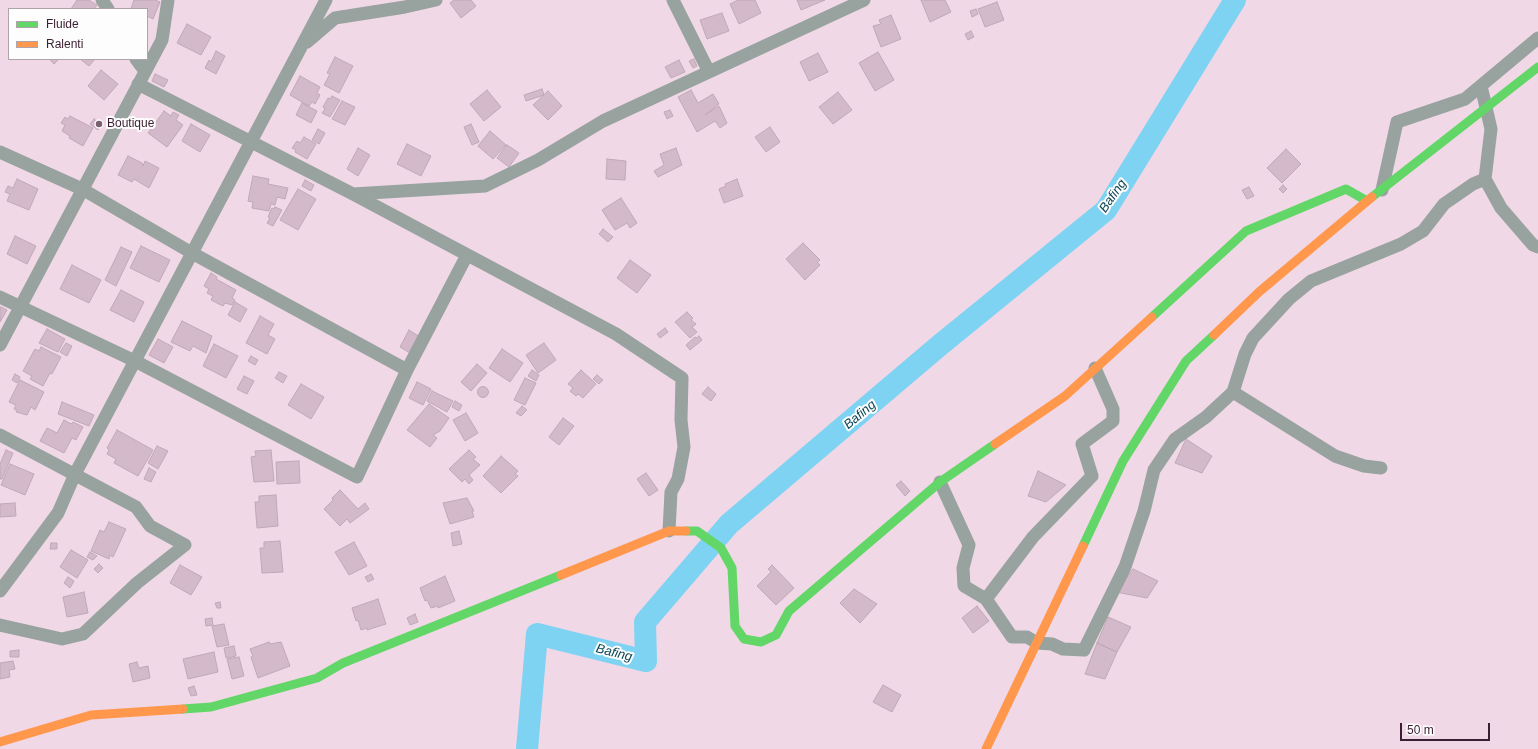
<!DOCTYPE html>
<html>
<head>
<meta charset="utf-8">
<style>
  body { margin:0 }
  #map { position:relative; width:1538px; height:749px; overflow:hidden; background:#f0d8e6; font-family:Helvetica,sans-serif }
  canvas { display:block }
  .legend { position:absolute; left:8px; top:8px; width:140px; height:52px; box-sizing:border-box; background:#fdfdfd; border:1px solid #afa4ab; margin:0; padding:5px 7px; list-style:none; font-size:12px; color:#3a1e31 }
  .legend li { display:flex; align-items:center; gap:8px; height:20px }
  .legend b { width:20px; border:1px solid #afa4ab }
  .scale { position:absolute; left:1400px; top:723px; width:90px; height:18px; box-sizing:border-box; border:2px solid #3a1e31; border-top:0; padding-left:5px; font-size:12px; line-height:14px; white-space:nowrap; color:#3a1e31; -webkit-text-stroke:3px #fdfdfd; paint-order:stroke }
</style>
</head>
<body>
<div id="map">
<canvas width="1538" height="749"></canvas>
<ul class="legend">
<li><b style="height:5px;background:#63d668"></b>Fluide</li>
<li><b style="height:5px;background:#ff974d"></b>Ralenti</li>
</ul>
<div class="scale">50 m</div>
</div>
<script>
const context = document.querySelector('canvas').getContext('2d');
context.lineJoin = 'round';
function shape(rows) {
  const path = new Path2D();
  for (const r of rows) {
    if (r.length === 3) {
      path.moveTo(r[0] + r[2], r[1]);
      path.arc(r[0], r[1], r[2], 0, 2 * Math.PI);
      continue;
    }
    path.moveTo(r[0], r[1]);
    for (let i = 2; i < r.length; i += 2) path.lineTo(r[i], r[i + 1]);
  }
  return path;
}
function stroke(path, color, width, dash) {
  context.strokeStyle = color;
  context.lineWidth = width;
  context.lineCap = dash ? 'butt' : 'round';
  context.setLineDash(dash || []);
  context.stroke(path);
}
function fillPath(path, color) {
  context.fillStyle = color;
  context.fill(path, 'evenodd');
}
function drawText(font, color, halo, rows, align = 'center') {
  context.font = font + ' Helvetica,sans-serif';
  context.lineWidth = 4;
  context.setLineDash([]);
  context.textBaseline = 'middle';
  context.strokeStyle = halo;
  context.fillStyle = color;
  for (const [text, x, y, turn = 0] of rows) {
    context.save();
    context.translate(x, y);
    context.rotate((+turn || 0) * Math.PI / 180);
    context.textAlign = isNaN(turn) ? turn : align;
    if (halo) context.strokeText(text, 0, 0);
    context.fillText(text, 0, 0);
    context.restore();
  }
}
const river = shape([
  [527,749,537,634,646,661,645,622,729,524,940,345,1106,210,1235,0]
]);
const building = shape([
  [77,0,89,0,97,5,94,9,71,9,77,0],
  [134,0,155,0,160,2,153,19,147,16,147,9,131,9,134,0],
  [454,0,471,0,476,6,461,18,450,3,454,0],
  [738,0,755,0,761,13,739,24,730,4,738,0],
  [797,0,825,0,801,10,797,0],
  [921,0,945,0,951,12,930,22,921,0],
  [997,2,1004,20,985,27,978,9,997,2],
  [976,9,978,14,972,17,970,11,976,9],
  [722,13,729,31,707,39,700,20,722,13],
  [891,15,901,39,881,47,873,26,881,24,879,20,891,15],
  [187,24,211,37,201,55,177,43,187,24],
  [971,31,974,37,968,40,965,34,971,31],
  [216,51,225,56,216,74,205,68,209,60,211,62,216,51],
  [878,52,894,80,875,91,859,63,878,52],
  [818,53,828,72,809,81,800,62,818,53],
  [335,57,353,66,339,93,324,85,330,74,327,73,335,57],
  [49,59,59,59,54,64,49,59],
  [80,59,95,59,89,66,80,59],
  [694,59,697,66,693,68,689,61,694,59],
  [679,60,685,72,671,78,665,67,679,60],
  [101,70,118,84,104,100,88,86,101,70],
  [155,74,168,80,164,87,152,81,155,74],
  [300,76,320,87,317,93,320,95,315,104,312,102,309,106,290,95,300,76],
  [542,89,544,95,526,101,524,95,542,89],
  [487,90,501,107,484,121,470,104,487,90],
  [691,90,698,103,713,94,719,104,705,115,719,106,727,123,720,128,715,121,697,132,678,97,691,90],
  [548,91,562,106,548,120,533,105,548,91],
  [838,92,852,110,833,124,819,107,838,92],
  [332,96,340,100,330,117,322,113,325,109,323,107,328,98,330,99,332,96],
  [342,101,355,107,345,125,332,119,342,101],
  [302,103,317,111,311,123,296,115,302,103],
  [670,110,673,116,667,119,664,112,670,110],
  [164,111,171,116,173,112,179,115,176,120,183,125,167,147,148,133,164,111],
  [70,116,93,128,83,146,69,138,70,136,62,131,65,125,61,123,65,117,68,119,70,116],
  [94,119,102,125,98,130,90,124,94,119],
  [191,124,210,135,200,152,182,141,191,124],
  [471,124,479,142,472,145,464,127,471,124],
  [770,127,780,142,766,152,755,137,770,127],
  [318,129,325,133,319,144,312,140,318,129],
  [490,131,506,145,493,159,478,146,490,131],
  [304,137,316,144,307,159,295,152,296,150,292,148,297,141,300,143,304,137],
  [407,144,431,156,421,176,397,164,407,144],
  [507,145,519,153,509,167,497,158,507,145],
  [358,148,370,155,358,176,347,169,358,148],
  [676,148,682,165,658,177,654,171,664,165,660,154,676,148],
  [1286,149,1301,164,1282,183,1267,168,1286,149],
  [128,156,142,163,143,166,145,161,159,168,149,188,134,179,132,182,118,175,128,156],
  [607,159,626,161,625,180,606,179,607,159],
  [253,176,269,179,268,184,288,188,285,199,277,197,275,205,271,204,269,211,252,208,253,202,248,201,253,176],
  [17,179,38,189,29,210,7,201,10,194,5,192,8,186,13,188,17,179],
  [737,179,743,196,724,203,719,189,726,186,725,184,737,179],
  [305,180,314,185,311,191,302,186,305,180],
  [1283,185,1287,189,1283,193,1279,189,1283,185],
  [1249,187,1254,196,1247,199,1242,190,1249,187],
  [298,189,316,199,298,230,280,220,298,189],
  [621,198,637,223,630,228,627,223,615,230,602,210,621,198],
  [275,207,282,210,273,226,267,223,270,218,268,217,272,208,274,209,275,207],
  [603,229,613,237,608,242,599,234,603,229],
  [15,236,36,246,27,264,7,254,15,236],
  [803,243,820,260,817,262,820,265,805,280,786,259,803,243],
  [141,246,170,260,159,282,130,268,141,246],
  [121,247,132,252,116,286,105,280,121,247],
  [630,260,651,275,637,293,617,278,630,260],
  [72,265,101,280,89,303,60,289,72,265],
  [211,273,217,277,216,279,236,290,232,298,235,300,232,305,225,303,223,306,211,300,213,296,207,293,209,289,204,286,211,273],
  [121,290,144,302,134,322,110,310,121,290],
  [235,302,247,309,240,322,228,315,235,302],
  [1,307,7,310,0,322,0,309,1,307],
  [687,312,693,318,691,320,696,324,692,327,697,332,690,338,675,322,687,312],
  [260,316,274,324,268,335,275,339,267,354,246,343,260,316],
  [182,321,212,336,206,353,193,346,190,351,171,342,182,321],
  [665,328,668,332,660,338,657,334,665,328],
  [47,329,65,339,58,352,39,343,47,329],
  [409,330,420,337,410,353,400,347,409,330],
  [699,336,702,340,690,350,686,345,695,337,697,338,699,336],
  [158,339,173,347,164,363,149,355,158,339],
  [66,343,72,346,67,356,60,352,66,343],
  [544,343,556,360,538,373,526,355,544,343],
  [214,344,238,356,226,378,203,366,214,344],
  [41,347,61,357,52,374,50,373,43,386,30,379,32,376,23,371,35,349,39,351,41,347],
  [502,349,523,363,510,382,489,368,502,349],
  [251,356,258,360,255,365,248,361,251,356],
  [477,364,487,373,471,391,461,382,477,364],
  [532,370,539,375,536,381,528,376,532,370],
  [581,370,596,384,583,398,578,394,576,396,570,391,573,388,568,384,581,370],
  [279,372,287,376,283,383,275,378,279,372],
  [15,374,20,377,17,383,12,380,15,374],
  [597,375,603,380,599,384,593,379,597,375],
  [244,376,254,381,247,394,237,389,244,376],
  [525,378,536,383,525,405,514,400,525,378],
  [20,380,44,392,35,410,31,407,27,415,16,412,17,410,14,409,16,405,9,402,20,380],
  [417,382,431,389,423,405,409,398,417,382],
  [301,384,324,397,311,419,288,405,301,384],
  [483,392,5.5],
  [708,387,716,394,711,401,702,394,708,387],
  [432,391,453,401,447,412,427,401,432,391],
  [455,401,462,405,459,411,452,407,455,401],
  [62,402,94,415,89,426,58,414,62,402],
  [429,404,449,418,440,431,433,435,437,438,430,447,407,430,429,404],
  [522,406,527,410,521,416,516,413,522,406],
  [466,413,478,433,465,441,453,420,466,413],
  [563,418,574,426,559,445,549,437,563,418],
  [64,420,71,424,73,422,83,427,76,440,72,438,64,453,40,441,47,428,57,433,64,420],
  [117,430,153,450,138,476,114,463,116,459,107,454,109,450,107,448,117,430],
  [1186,439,1212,456,1202,473,1175,463,1186,439],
  [157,446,168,451,158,469,148,463,157,446],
  [6,450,13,453,2,479,0,479,0,464,6,450],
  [271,450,274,481,254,482,251,457,256,456,255,451,271,450],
  [469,450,476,457,473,459,480,465,469,475,473,480,469,484,465,479,462,482,449,469,469,450],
  [501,456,518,471,515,474,518,476,501,493,483,476,501,456],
  [299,461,300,483,277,484,276,462,299,461],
  [10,464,34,474,25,495,1,485,10,464],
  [149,468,156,472,151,482,144,479,149,468],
  [1038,471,1066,485,1046,502,1028,496,1038,471],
  [646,473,658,490,649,496,637,479,646,473],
  [901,481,910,491,905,496,896,485,901,481],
  [340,490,358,509,365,503,369,509,350,523,347,519,340,526,324,509,333,500,332,498,340,490],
  [276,495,278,526,257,528,255,502,259,502,259,496,276,495],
  [467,498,474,511,472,511,474,517,450,524,443,503,467,498],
  [15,503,16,516,0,517,0,504,15,503],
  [109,522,126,529,113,557,110,555,109,559,91,551,100,530,104,532,109,522],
  [459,531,462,544,453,546,451,533,459,531],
  [280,541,283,572,262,573,260,548,264,548,264,542,280,541],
  [354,542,367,566,349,575,335,552,354,542],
  [51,543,57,543,57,549,50,549,51,543],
  [71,550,88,560,77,578,60,567,71,550],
  [90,552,97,556,93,560,87,557,90,552],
  [99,564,103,568,98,573,94,569,99,564],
  [180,565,202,577,191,595,170,583,180,565],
  [772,565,794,588,776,605,757,586,771,572,768,569,772,565],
  [1133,569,1158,581,1147,598,1116,592,1133,569],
  [371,574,374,579,368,582,365,577,371,574],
  [445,576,455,601,438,608,438,606,431,608,427,600,425,601,420,588,445,576],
  [68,577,74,581,70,588,64,583,68,577],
  [854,589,877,604,860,623,840,603,854,589],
  [84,592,88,613,67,617,63,597,84,592],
  [378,599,386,624,367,630,367,628,361,630,358,620,356,621,352,608,378,599],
  [220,602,221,608,217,608,215,603,220,602],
  [977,606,989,621,973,633,962,618,977,606],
  [415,614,418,622,410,625,407,618,415,614],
  [1108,617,1131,627,1117,652,1097,643,1108,617],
  [212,618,213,625,206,626,205,619,212,618],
  [224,624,229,645,217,647,212,626,224,624],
  [269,642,270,644,281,642,290,666,258,678,251,657,253,656,250,649,269,642],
  [1097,643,1117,652,1105,679,1085,674,1097,643],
  [234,646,236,656,226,658,224,648,234,646],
  [19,650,19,657,10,657,10,651,19,650],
  [214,652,218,672,188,679,183,659,214,652],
  [239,657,244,676,232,679,227,659,239,657],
  [13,661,15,669,9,670,10,677,0,679,0,663,13,661],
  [137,662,139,668,148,666,150,678,133,682,129,664,137,662],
  [883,685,901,695,892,712,873,702,883,685],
  [194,686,197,695,191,696,188,688,194,686]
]);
const street = shape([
  [102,0,108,9],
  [673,0,709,72],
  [307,42,335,18,405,7,436,0],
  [136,59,145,71],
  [138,84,353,194,616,334,682,378,681,420,684,447,678,479,671,492,669,531],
  [0,152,82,189,192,253,407,370],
  [1485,179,1501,208,1533,245,1538,247],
  [1382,190,1397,122,1465,99,1538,38],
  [353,194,485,186,538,160,603,121,864,0],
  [0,297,135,361,357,477,407,370,467,255],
  [0,345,162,40,168,0],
  [1233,392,1245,354,1253,338,1289,299,1311,281,1401,244,1423,231,1444,204,1473,184,1485,179,1491,129,1481,86],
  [0,435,136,507,150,526,185,545,137,583,83,634,62,639,0,625],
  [940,482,969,545,963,568,964,586,986,599,1033,537,1092,476,1082,444,1113,421,1113,409,1095,368],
  [0,591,58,513,75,474,326,0],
  [986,599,1012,637,1027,637,1037,643,1052,644,1063,649,1084,650,1125,567,1144,511,1154,470,1175,439,1206,417,1233,392,1335,456,1364,466,1381,468]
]);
const fast = shape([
  [1372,197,1538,67],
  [1152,317,1246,231,1346,189,1367,201],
  [686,531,697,531,721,548,732,568,735,626,744,639,761,642,776,635,789,611,940,482,995,444],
  [1083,546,1123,461,1186,361,1214,335],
  [183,709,211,707,317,678,343,663,561,575]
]);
const slow = shape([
  [1214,335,1259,292,1372,197],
  [995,444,1065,396,1152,317],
  [561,575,669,531,686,531],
  [0,742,91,715,183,709],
  [986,749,1083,546]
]);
const markers = [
  [99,124,4,"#7a5f70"]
];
const poiNames = [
  ["Boutique",107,124]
];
const waterNames = [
  ["Bafing",1113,196,-55],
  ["Bafing",860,415,-40],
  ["Bafing",614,653,14]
];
stroke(river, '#7ed3f3', 22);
fillPath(building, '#d4b9ca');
stroke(building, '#c0a8b7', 1);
stroke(street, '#98a29e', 13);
stroke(fast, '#63d668', 9);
stroke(slow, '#ff974d', 9);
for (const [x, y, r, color] of markers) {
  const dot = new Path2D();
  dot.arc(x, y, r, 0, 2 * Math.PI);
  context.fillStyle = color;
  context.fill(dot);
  stroke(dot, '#fdfdfd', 1.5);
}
drawText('12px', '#3a1e31', '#fdfdfd', poiNames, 'left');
drawText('italic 13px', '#0a4555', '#fdfdfd', waterNames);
</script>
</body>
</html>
